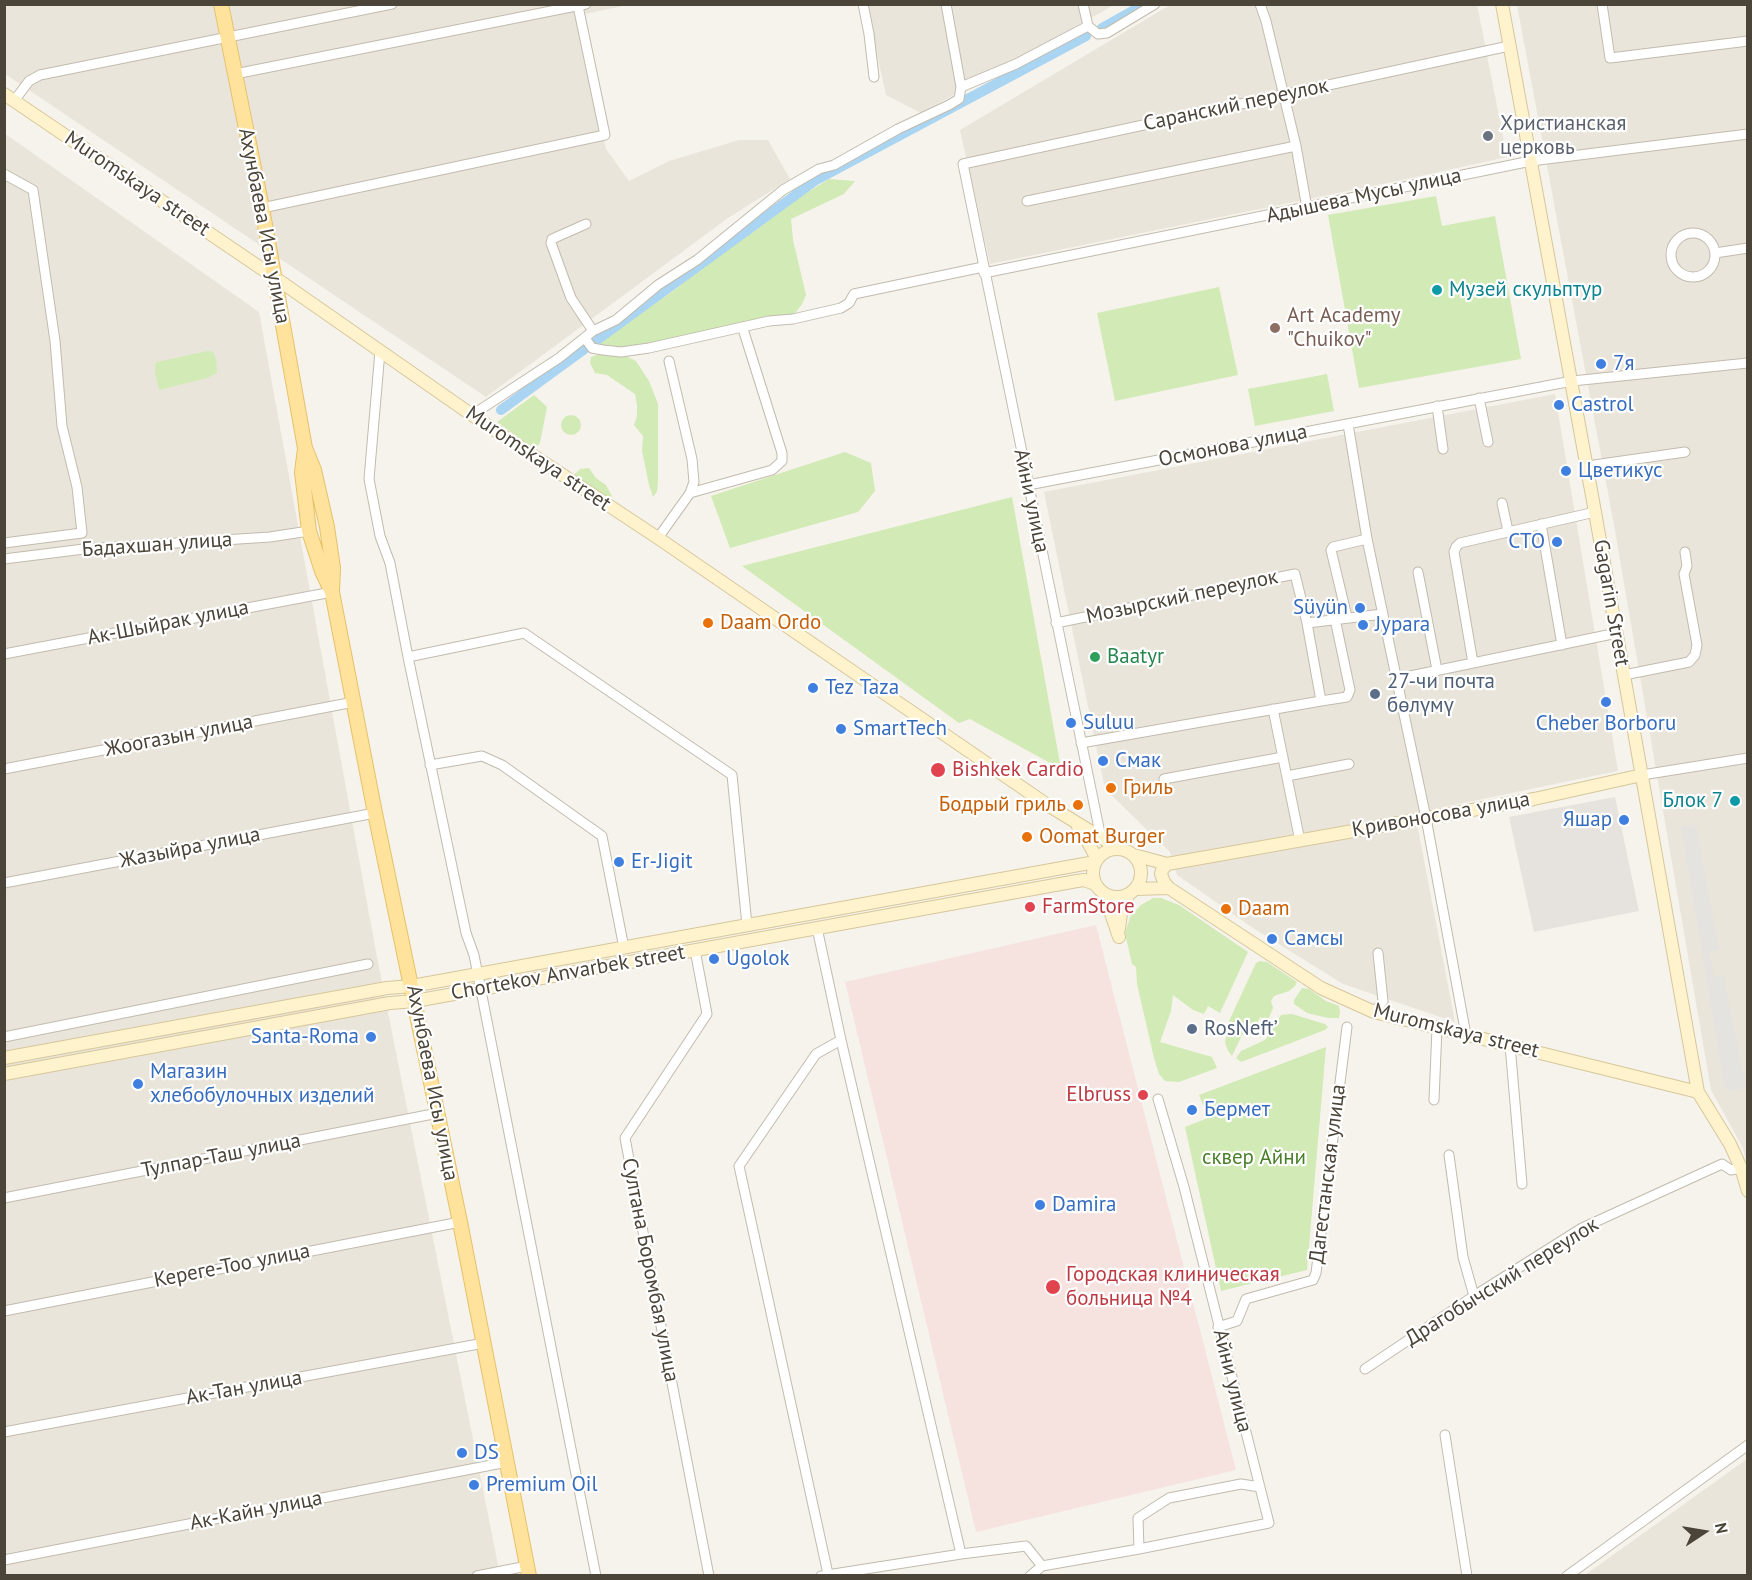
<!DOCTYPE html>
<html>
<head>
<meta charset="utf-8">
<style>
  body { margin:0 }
  #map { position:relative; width:1752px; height:1580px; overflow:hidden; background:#f6f3ec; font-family:"PT Sans",sans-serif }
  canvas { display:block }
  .frame { position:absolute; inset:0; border:6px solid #4b4439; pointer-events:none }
  .north { position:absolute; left:1674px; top:1502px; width:60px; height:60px; -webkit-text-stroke:4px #fff; paint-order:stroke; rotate:78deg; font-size:16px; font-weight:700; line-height:24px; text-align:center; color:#4b4439 }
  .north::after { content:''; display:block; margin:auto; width:21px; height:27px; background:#4b4439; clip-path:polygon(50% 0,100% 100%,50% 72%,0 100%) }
</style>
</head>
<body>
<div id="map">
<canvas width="1752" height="1580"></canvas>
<div class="frame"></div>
<div class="north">N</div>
</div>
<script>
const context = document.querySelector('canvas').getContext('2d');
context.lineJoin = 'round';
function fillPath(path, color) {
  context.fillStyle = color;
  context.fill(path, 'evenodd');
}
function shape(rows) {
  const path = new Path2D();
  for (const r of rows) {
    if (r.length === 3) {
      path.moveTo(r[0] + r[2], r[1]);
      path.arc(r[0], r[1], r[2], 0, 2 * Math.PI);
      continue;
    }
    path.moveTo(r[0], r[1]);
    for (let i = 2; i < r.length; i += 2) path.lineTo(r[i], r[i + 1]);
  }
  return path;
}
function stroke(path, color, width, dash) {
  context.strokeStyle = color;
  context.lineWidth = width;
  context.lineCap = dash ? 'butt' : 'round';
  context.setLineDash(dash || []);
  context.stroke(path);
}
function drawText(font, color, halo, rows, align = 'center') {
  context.font = font + ' "PT Sans",sans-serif';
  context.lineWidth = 4.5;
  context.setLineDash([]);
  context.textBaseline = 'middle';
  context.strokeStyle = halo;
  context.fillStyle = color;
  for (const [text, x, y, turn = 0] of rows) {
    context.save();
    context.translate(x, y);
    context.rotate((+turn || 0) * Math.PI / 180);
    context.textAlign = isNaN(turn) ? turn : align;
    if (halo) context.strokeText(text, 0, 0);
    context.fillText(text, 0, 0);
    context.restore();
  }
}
const residential = shape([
  [1477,4,1507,157,1407,179,990,264,960,130,1170,5],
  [4,5,628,5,575,16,606,149,629,181,669,161,739,140,768,140,790,179,728,218,486,397,5,74],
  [866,5,1114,5,921,113,886,95],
  [1517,5,1747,5,1747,1164,1743,1148,1711,1090,1614,525],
  [4,133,259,312,376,952,500,1575,5,1575],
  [1555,394,1618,771,1415,813,1455,1022,1343,984,1253,928,1177,875,1170,852,1105,789,1044,492],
  [1747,1459,1747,1575,1585,1575]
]);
const industrial = shape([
  [1615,797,1639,911,1534,932,1509,817]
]);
const medical = shape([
  [1096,925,1236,1470,976,1532,845,982]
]);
const green = shape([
  [829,179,855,181,844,194,791,219,793,240,806,295,802,304,794,315,630,348,608,348,595,344,673,291,707,264,764,224,795,200],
  [1436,196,1442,226,1495,216,1521,359,1359,388,1328,215],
  [1219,287,1238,375,1115,401,1097,313],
  [208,351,213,352,216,358,217,373,207,378,159,390,155,373,155,364,157,362],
  [599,354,626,356,636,361,649,381,658,404,658,481,657,492,653,497,649,485,642,451,643,436,634,425,637,416,637,405,635,394,607,375,595,373,590,363,591,357],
  [1327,374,1334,411,1255,426,1248,389],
  [534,395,547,407,540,443,535,449,497,422],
  [571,425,10],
  [845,452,871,463,875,491,858,512,730,548,711,496],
  [589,468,596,478,606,485,612,496,609,500,574,475,580,469],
  [1012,497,1061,769,970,719,959,723,742,566],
  [1153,898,1161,898,1179,905,1248,952,1220,1013,1208,1006,1204,1014,1193,1010,1173,995,1171,1011,1160,1042,1212,1057,1217,1068,1179,1082,1165,1081,1159,1074,1154,1058,1137,984,1136,967,1132,964,1125,933,1131,915,1141,905],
  [1260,961,1267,962,1297,982,1295,986,1289,991,1274,996,1271,1001,1273,1008,1268,1020,1260,1017,1255,1029,1261,1033,1255,1034,1244,1031,1232,1056,1228,1051,1225,1042,1229,1021,1256,963],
  [1302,988,1309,989,1326,1001,1339,1006,1340,1012,1339,1018,1328,1018,1307,1013,1294,1004,1294,1000],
  [1292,1014,1325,1024,1328,1027,1325,1030,1241,1062,1236,1058,1241,1051,1265,1040,1281,1015],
  [1326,1047,1307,1270,1221,1291,1185,1127,1208,1118,1199,1095]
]);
const parking = shape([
  [1696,824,1719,950,1709,952,1714,977,1724,975,1746,1088,1729,1091,1724,1086,1681,827]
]);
const canal = shape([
  [1102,28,1145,4],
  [501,410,816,180,1086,36]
]);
const street = shape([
  [863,4,869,34,874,77],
  [946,4,961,87,1016,64,1088,26],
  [1083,4,1088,26,1098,34,1107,33,1155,4],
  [1260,4,1266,21,1296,146,1307,208],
  [1602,4,1610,58,1748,41],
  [235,74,586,4],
  [14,101,29,81,40,75,392,4],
  [4,174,33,190,55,341,62,426,77,487,82,533,4,543],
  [1027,201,1296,146],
  [262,208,605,135,578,6],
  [586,224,552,239,551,243,571,298,593,331],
  [1693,255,22],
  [1715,253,1748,248],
  [984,273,1531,161,1748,134],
  [585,338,592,348,603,350,621,352,649,348,769,321,793,319,841,308,849,303,854,294,983,267],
  [380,351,369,479,380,536,390,563,408,657,466,933,474,955,596,1576],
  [1479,398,1488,442],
  [1437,406,1443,449],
  [472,415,559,358,593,331,616,320,658,285,697,260,783,190,819,169,834,165,898,129,949,105,959,99,961,87],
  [1348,424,1367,539,1426,818,1466,1035],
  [1587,466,1685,452],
  [1028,485,1572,381,1748,363],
  [690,493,772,470,782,461,782,453,743,329],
  [1502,503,1508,531],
  [1595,512,1460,543,1456,547,1454,552,1473,663,1617,633],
  [1541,524,1562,645],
  [658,538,690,493,694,482,692,459,669,361],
  [4,559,84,549,270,537,309,531],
  [1418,572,1437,670],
  [1347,617,1331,550,1333,547,1367,539],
  [1056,623,1295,574,1307,623,1321,701,1081,743],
  [1307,623,1383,614],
  [4,654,332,592],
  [408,657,524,633,732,775,747,925],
  [1624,675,1689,662,1695,655,1697,645,1684,574,1687,566,1685,552],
  [1396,679,1473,663],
  [1321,701,1347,697,1350,690,1335,619],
  [1273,709,1300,841],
  [430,765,482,756,502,765,602,836,624,948],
  [4,769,354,702],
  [1642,775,1748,758],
  [1287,776,1349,764],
  [1164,779,1283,757],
  [1101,838,963,164,1509,46],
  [4,883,375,813],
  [817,928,841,1040,961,1554],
  [695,950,707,1014,625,1138,709,1576],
  [1374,1012,1383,1001,1378,953],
  [4,1037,368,964],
  [1510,1045,1522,1184],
  [1158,1099,1184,1187,1269,1523,1139,1549,1138,1518,1169,1498,1241,1484,1260,1487],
  [1434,1100,1437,1028],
  [1449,1155,1463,1257,1474,1296],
  [4,1198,438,1113],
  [4,1311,460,1222],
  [1218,1327,1237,1321,1246,1299,1313,1280,1316,1273,1347,1027],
  [1365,1369,1474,1296,1582,1228,1722,1164,1731,1170,1741,1168],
  [4,1432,484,1343],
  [1445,1435,1467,1576],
  [4,1560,507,1462],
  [828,1574,739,1166,816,1054,841,1040],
  [477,1576,527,1566],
  [821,1576,961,1554,1026,1546,1042,1566,1139,1549],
  [1030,1576,1042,1566],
  [1567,1576,1748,1445]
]);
const secondary = shape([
  [1502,4,1595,512,1698,1092,1730,1144,1741,1168,1748,1191],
  [4,94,274,277,472,415,658,538,1046,804,1118,848],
  [1078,827,1083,833,1097,859],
  [1117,873,24],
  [1134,855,1167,864,1534,799,1642,775],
  [1167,864,1162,870,1161,874,1164,882,1169,888],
  [1135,889,1169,888,1321,988,1374,1012,1698,1092],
  [1104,893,1119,937],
  [1119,929,1121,913,1128,895],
  [4,1058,387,988,412,986,1095,862],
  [4,1074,390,1003,415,1001,1077,881,1084,880,1095,884]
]);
const primary = shape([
  [221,4,262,208,305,448,314,470,327,527,333,568,332,592,375,813,460,1222,529,1576],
  [305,449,302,472,309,531,322,571,331,590]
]);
const markers = [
  [1488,136,6,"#6b7280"],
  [1437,290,6,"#0f9aa8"],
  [1275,328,6,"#8d6e63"],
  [1601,364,6,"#3f7fe0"],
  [1559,405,6,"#3f7fe0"],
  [1566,471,6,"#3f7fe0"],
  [1557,542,6,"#3f7fe0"],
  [1360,608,6,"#3f7fe0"],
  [708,623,6,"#e8710a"],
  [1363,625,6,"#3f7fe0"],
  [1095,657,6,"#2e9e5b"],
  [813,688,6,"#3f7fe0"],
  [1375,694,6,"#5c6f8a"],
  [1606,702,6,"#3f7fe0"],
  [1071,723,6,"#3f7fe0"],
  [841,729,6,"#3f7fe0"],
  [1103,761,6,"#3f7fe0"],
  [938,770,8,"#e0444e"],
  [1111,788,6,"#e8710a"],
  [1735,801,6,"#0f9aa8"],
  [1078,805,6,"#e8710a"],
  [1624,820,6,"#3f7fe0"],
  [1027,837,6,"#e8710a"],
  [619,862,6,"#3f7fe0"],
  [1030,907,6,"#e0444e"],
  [1226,909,6,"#e8710a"],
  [1272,939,6,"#3f7fe0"],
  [714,959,6,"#3f7fe0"],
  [1192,1029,6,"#5c6f8a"],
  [371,1037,6,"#3f7fe0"],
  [138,1084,6,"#3f7fe0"],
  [1143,1095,6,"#e0444e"],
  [1192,1110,6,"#3f7fe0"],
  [1040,1205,6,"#3f7fe0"],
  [1053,1287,8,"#e0444e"],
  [462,1453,6,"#3f7fe0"],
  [474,1485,6,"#3f7fe0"]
];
const streetNames = [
  ["Саранский переулок",1236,105,-12],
  ["Muromskaya street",137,184,34],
  ["Адышева Мусы улица",1364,196,-12],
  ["Ахунбаева Исы улица",264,226,79],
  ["Осмонова улица",1233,446,-11],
  ["Muromskaya street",538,459,34],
  ["Айни улица",1031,501,78],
  ["Бадахшан улица",157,545,-4],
  ["Мозырский переулок",1182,597,-12],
  ["Gagarin Street",1611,603,80],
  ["Ак-Шыйрак улица",168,623,-11],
  ["Жоогазын улица",179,736,-11],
  ["Кривоносова улица",1441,815,-10],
  ["Жазыйра улица",190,848,-11],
  ["Chortekov Anvarbek street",568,973,-10],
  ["Muromskaya street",1456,1031,14],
  ["Ахунбаева Исы улица",432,1083,79],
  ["Тулпар-Таш улица",221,1156,-11],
  ["Дагестанская улица",1328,1174,-83],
  ["Кереге-Тоо улица",232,1266,-11],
  ["Султана Боромбая улица",650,1270,79],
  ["Драгобычский переулок",1502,1282,-32],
  ["Айни улица",1232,1381,76],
  ["Ак-Тан улица",244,1388,-10],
  ["Ак-Кайн улица",256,1511,-11]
];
const worshipNames = [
  ["Христианская",1500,124],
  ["церковь",1500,148]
];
const cultureNames = [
  ["Музей скульптур",1449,290],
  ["Блок 7",1723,801,"right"]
];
const educationNames = [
  ["Art Academy",1287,316],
  ["\"Chuikov\"",1287,340]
];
const shopNames = [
  ["7я",1613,364],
  ["Castrol",1571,405],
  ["Цветикус",1578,471],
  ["СТО",1545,542,"right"],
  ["Süyün",1348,608,"right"],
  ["Jypara",1375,625],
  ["Tez Taza",825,688],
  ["Suluu",1083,723],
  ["Cheber Borboru",1606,724,"center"],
  ["SmartTech",853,729],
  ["Смак",1115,761],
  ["Яшар",1612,820,"right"],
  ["Er-Jigit",631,862],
  ["Самсы",1284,939],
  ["Ugolok",726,959],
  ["Santa-Roma",359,1037,"right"],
  ["Магазин",150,1072],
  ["хлебобулочных изделий",150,1096],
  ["Бермет",1204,1110],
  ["Damira",1052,1205],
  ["DS",474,1453],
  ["Premium Oil",486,1485]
];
const foodNames = [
  ["Daam Ordo",720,623],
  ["Гриль",1123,788],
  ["Бодрый гриль",1066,805,"right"],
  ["Oomat Burger",1039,837],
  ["Daam",1238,909]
];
const leisureNames = [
  ["Baatyr",1107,657]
];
const serviceNames = [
  ["27-чи почта",1387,682],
  ["бөлүмү",1387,706],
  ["RosNeft’",1204,1029]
];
const healthNames = [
  ["Bishkek Cardio",952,770],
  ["FarmStore",1042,907],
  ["Elbruss",1131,1095,"right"],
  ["Городская клиническая",1066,1275],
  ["больница №4",1066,1299]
];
const parkNames = [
  ["сквер Айни",1254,1158]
];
fillPath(residential, '#eae5da');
fillPath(industrial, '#e6e2dd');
fillPath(medical, '#f6e3e0');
fillPath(green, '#d2eab5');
fillPath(parking, '#e5e3e0');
stroke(canal, '#a9d4f2', 10);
stroke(street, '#c2bbae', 11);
stroke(secondary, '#d6c79b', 14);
stroke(primary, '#e6c16a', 16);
stroke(street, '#fff', 9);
stroke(secondary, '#fff3cd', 12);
stroke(primary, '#ffe39c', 14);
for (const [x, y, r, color] of markers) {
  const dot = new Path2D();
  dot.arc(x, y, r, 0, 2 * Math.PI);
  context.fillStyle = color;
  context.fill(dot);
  stroke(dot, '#fff', 2);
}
drawText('21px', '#4b4439', '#fff', streetNames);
drawText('21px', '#5b616d', '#fff', worshipNames, 'left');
drawText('21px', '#0d838f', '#fff', cultureNames, 'left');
drawText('21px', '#785e54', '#fff', educationNames, 'left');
drawText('21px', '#366cbe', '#fff', shopNames, 'left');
drawText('21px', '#c56008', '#fff', foodNames, 'left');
drawText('21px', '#27864d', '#fff', leisureNames, 'left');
drawText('21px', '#4e5e75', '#fff', serviceNames, 'left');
drawText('21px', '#be3a42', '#fff', healthNames, 'left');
drawText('21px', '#4a7f2a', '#fff', parkNames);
</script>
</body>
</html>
